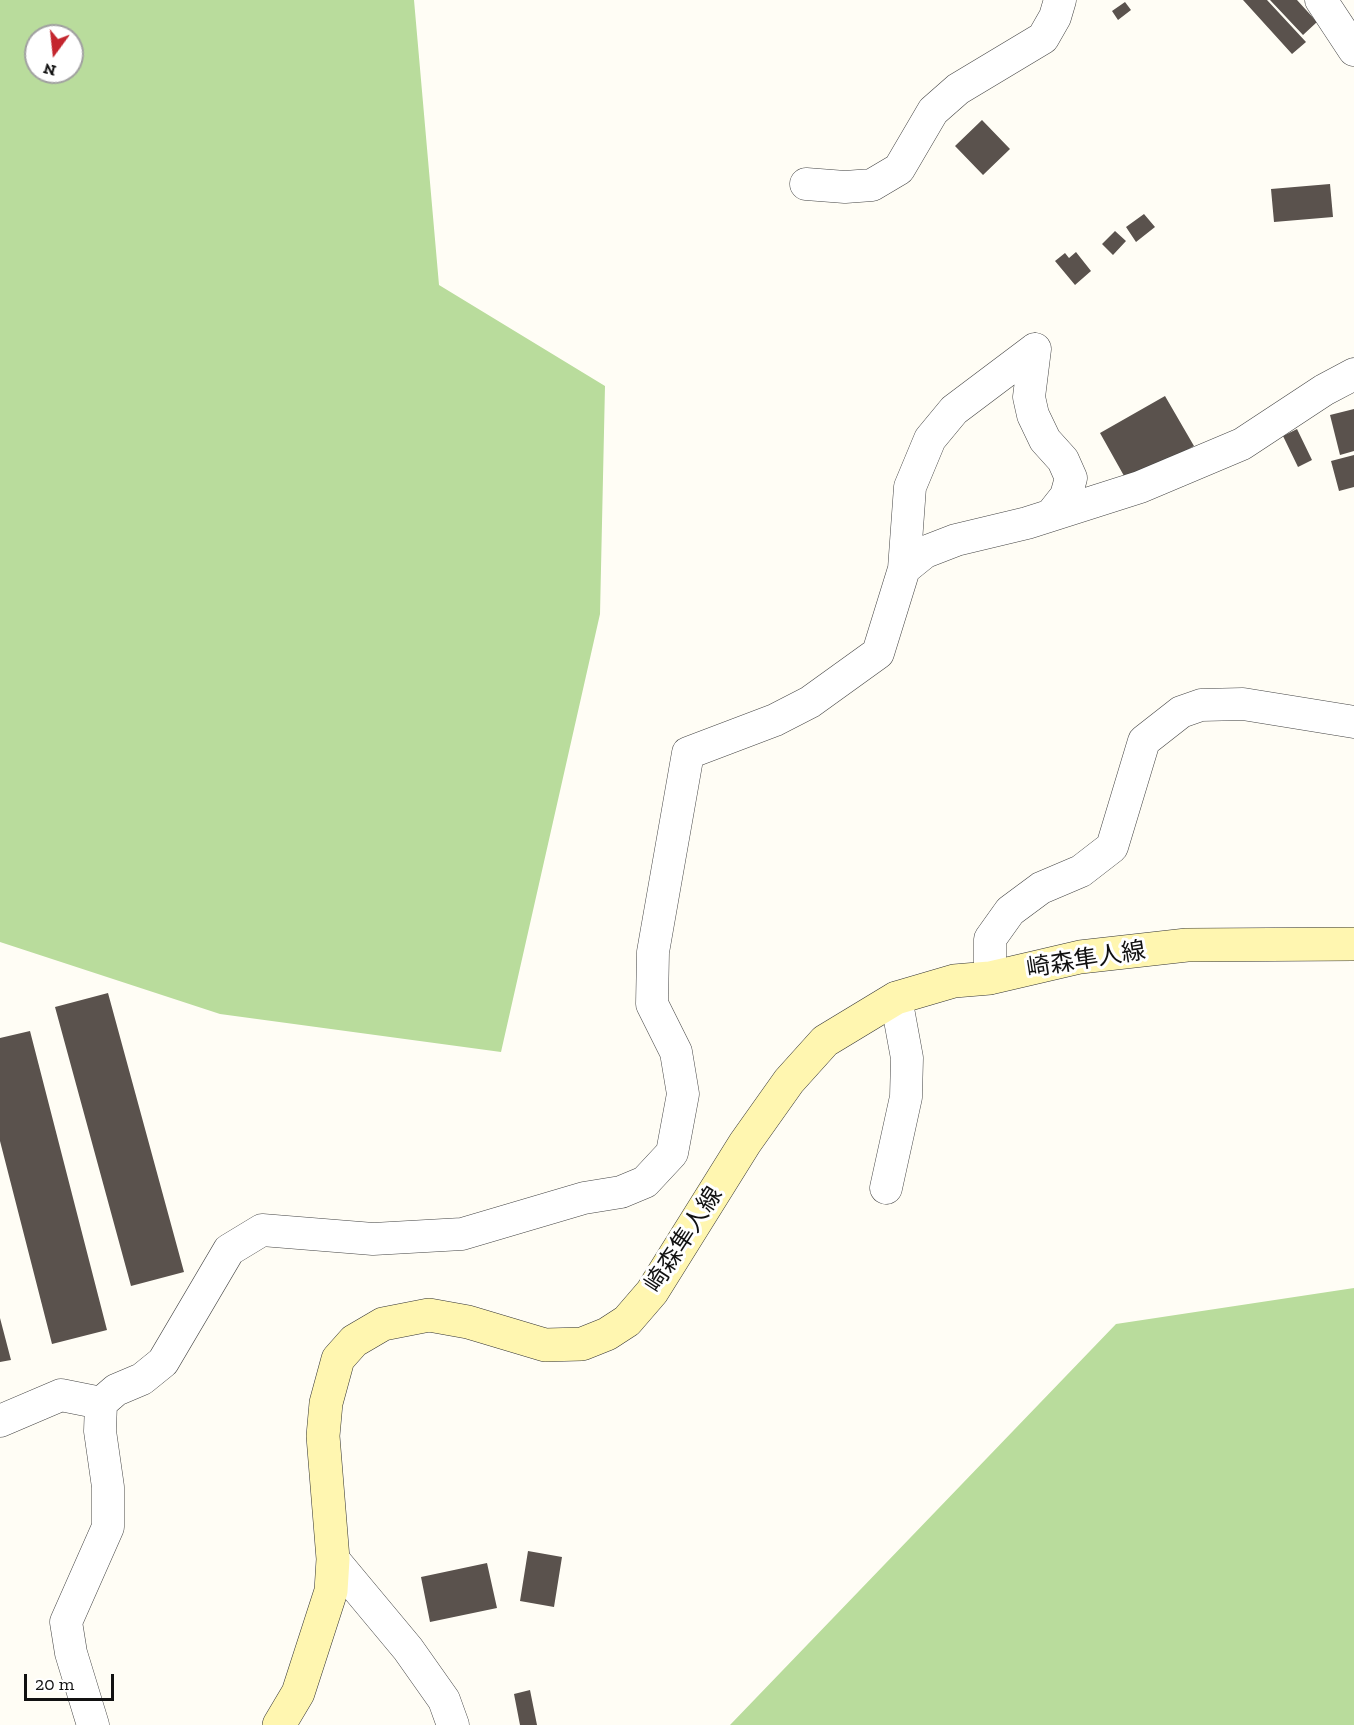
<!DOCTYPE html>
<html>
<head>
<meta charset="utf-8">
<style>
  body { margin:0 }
  #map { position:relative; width:1354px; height:1725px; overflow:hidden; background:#fffdf5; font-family:"Zilla Slab",serif }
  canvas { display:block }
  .north { position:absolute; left:24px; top:24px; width:60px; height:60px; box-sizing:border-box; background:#fff; border:2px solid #a0a0a0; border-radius:50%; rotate:195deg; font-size:16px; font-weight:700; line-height:24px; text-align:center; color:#111 }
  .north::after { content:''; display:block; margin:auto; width:21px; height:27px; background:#c4262e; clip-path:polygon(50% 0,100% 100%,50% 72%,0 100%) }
  .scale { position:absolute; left:24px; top:1674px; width:90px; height:27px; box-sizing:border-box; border:3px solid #111; border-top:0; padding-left:8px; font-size:18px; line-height:21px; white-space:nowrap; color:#111; -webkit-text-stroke:4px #fff; paint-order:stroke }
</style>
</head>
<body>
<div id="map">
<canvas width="1354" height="1725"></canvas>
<div class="north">N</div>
<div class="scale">20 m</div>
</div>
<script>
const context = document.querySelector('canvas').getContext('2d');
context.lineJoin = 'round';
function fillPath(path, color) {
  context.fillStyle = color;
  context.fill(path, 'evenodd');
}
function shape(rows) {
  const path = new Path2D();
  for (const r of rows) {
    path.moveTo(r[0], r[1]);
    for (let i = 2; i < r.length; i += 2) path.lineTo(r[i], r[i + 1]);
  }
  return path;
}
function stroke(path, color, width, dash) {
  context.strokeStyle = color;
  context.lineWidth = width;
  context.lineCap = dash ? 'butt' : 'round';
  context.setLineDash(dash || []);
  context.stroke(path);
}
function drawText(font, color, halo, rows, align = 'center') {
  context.font = font + ' "Zilla Slab","Noto Sans JP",serif';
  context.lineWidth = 6;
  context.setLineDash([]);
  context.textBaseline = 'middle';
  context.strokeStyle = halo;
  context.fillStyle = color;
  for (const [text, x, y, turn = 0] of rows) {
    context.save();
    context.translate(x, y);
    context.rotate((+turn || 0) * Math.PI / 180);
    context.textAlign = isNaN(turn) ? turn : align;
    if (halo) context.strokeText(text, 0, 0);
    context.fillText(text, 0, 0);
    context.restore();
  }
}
const forest = shape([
  [0,0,414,0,439,285,605,386,600,614,501,1052,220,1014,0,942],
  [36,36,72,36,72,72,36,72],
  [1354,1288,1354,1725,730,1725,1116,1324]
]);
const building = shape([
  [1243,0,1267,0,1306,42,1292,54],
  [1270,0,1297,0,1317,22,1303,35],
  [1125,2,1131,10,1118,20,1112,11],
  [982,120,1010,149,983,175,955,146],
  [1330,184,1333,217,1274,222,1271,189],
  [1144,214,1155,227,1136,242,1126,227],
  [1115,231,1126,241,1113,255,1102,244],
  [1076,252,1091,271,1075,285,1055,261,1065,253,1069,258],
  [1165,396,1194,446,1128,483,1100,433],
  [1354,409,1354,451,1340,455,1330,415],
  [1297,429,1312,460,1298,467,1283,436],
  [1354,455,1354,487,1339,491,1331,461],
  [108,993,184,1272,131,1286,55,1007],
  [30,1031,107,1330,52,1344,0,1141,0,1038],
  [0,1318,11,1360,0,1362],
  [528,1551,562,1557,554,1607,520,1601],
  [487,1563,497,1608,430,1622,421,1577],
  [530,1690,537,1725,520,1725,514,1694]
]);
const street = shape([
  [1321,0,1354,50],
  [806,184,845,187,872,185,899,169,933,111,958,89,1043,38,1055,17,1060,0],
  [1035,349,1029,397,1033,415,1045,440,1063,460,1071,478,1066,496,1051,515],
  [904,569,910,487,930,439,954,410,1035,349],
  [990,978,990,939,1010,911,1041,888,1081,871,1112,847,1144,741,1181,712,1201,705,1243,704,1354,722],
  [886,1188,906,1097,907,1058,896,998],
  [0,1421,61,1395,101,1403],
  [333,1559,408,1649,444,1700,453,1725],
  [93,1725,71,1653,66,1622,108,1527,108,1487,100,1431,101,1403,116,1390,142,1379,163,1362,229,1250,262,1230,373,1239,462,1234,584,1198,621,1192,645,1182,672,1153,683,1094,676,1052,652,1004,653,952,688,753,775,720,810,702,878,653,904,569,925,552,956,540,1027,523,1140,487,1242,444,1324,390,1354,374]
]);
const secondary = shape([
  [279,1725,298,1693,331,1591,333,1559,323,1436,326,1403,338,1359,354,1341,383,1324,429,1315,468,1322,545,1345,582,1344,607,1334,627,1321,652,1292,745,1143,789,1081,825,1041,896,998,954,981,990,978,1080,957,1187,945,1354,944]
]);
const streetNames = [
  ["崎森隼人線",1086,960,-9],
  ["崎森隼人線",684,1240,-57]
];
fillPath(forest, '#b9dc9c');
fillPath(building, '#5a524d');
stroke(street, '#444', 33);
stroke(secondary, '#333', 34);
stroke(street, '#fff', 32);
stroke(secondary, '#fff6b0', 33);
drawText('24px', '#111', '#fff', streetNames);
</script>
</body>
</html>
